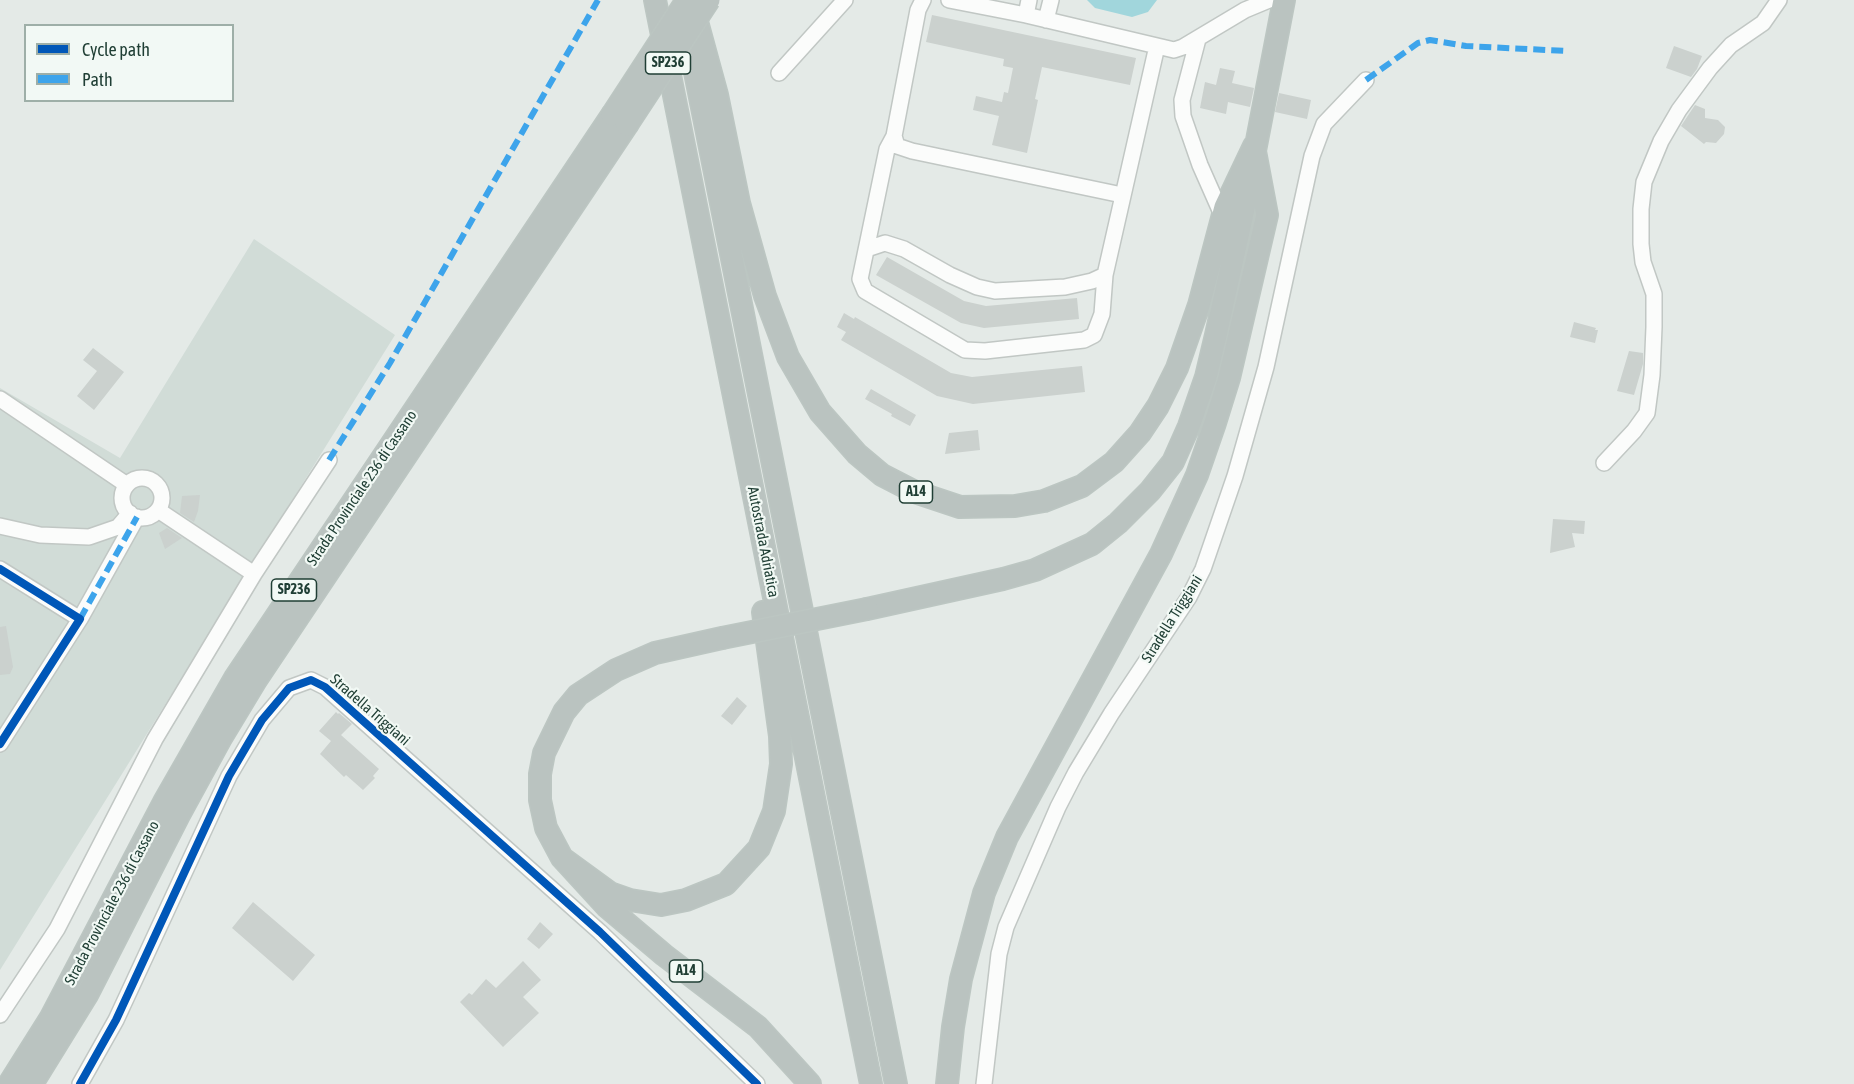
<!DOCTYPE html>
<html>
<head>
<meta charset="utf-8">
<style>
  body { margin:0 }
  #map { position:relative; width:1854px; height:1084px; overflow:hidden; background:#e4eae7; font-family:"Asap Condensed",sans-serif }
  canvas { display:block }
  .legend { position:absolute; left:24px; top:24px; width:210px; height:78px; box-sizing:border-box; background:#f2f9f5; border:2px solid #9eafa8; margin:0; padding:8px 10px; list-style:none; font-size:18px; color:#203f35 }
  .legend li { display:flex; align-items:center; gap:12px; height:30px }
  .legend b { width:30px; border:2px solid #9eafa8 }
</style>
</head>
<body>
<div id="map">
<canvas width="1854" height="1084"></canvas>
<ul class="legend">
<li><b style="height:8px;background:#0057b8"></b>Cycle path</li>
<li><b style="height:8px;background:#3da4eb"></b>Path</li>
</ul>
</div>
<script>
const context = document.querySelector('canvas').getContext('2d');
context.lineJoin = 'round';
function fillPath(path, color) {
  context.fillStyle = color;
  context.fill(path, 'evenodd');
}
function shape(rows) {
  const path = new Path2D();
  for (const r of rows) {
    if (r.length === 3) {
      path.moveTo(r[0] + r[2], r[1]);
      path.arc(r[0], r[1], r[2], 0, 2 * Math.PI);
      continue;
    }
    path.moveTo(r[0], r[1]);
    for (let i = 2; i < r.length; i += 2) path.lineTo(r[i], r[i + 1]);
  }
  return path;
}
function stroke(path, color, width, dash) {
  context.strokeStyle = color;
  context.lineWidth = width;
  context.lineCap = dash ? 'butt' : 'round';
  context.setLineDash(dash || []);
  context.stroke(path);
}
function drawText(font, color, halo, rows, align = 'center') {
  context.font = font + ' "Asap Condensed",sans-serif';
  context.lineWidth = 4.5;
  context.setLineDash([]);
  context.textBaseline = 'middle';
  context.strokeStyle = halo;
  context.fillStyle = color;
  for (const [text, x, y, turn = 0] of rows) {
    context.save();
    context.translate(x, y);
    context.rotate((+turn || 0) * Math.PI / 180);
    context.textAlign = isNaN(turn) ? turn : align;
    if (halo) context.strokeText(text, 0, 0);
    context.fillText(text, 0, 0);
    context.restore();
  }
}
const built = shape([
  [254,239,395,335,0,970,0,388,120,458]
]);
const water = shape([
  [1087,0,1157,0,1148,12,1132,17,1095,8]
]);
const building = shape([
  [932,15,1136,58,1130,85,1042,67,1035,99,1038,100,1027,153,992,145,999,116,973,110,976,96,1002,102,1004,92,1008,93,1013,68,1003,66,1004,59,926,42],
  [1674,46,1702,56,1697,69,1691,77,1666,68],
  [1220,68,1235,71,1232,83,1254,88,1250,107,1228,102,1226,114,1200,108,1205,82,1216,85],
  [1279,93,1311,100,1307,119,1275,112],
  [1695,105,1705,109,1705,118,1718,120,1725,127,1724,134,1716,143,1706,142,1704,144,1681,126],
  [887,257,964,301,986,306,1077,298,1079,319,984,328,961,323,876,275],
  [844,313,854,319,855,317,951,373,972,377,1082,366,1085,392,973,404,937,396,841,340,846,332,837,327],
  [1574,322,1596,328,1595,330,1598,330,1595,343,1570,337],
  [93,348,124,372,94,410,77,396,97,371,83,360],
  [1629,351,1643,353,1643,364,1634,395,1617,391],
  [871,389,916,415,910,426,891,416,892,414,865,399],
  [978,430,980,450,945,454,949,433],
  [200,495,198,511,194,522,180,513,182,496],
  [1553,519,1585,521,1584,534,1572,533,1575,547,1550,553],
  [167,528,182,538,165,549,159,533],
  [6,626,13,667,10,674,0,675,0,627],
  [737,697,747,706,732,725,721,716],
  [336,712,338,714,339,713,352,724,341,735,379,769,373,776,375,778,363,790,346,775,344,777,320,754,331,741,319,731],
  [253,902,315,955,293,981,232,928],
  [540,922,553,934,539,949,527,939],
  [523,961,541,980,523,997,539,1013,503,1047,460,1002,469,993,472,995,486,979,496,988]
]);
const minor = shape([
  [923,0,918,10,894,136,887,149,860,279,865,291,965,350,985,351,1084,340,1094,335,1102,314,1105,275,1157,46],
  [949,0,1026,15,1174,50,1183,47,1245,10,1269,0],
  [1026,15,1029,0],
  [1046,20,1051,0],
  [1198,39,1182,100,1183,116,1200,165,1223,217],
  [779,73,845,0],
  [894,136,897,146,912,151,1122,195],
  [867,249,885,243,904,249,950,275,977,287,995,291,1065,287,1092,281,1105,275],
  [0,399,127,485],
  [1604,463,1634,431,1647,413,1652,375,1654,327,1654,294,1643,262,1641,244,1641,209,1644,182,1661,141,1679,110,1710,68,1731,45,1763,23,1779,0],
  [142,498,20],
  [158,510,254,574],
  [0,526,40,535,89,537,118,527,130,513],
  [0,569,80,619,0,744],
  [80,619,137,517],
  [0,1015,57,929,155,739,254,574,329,460],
  [80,1084,116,1020,229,776,262,720,289,688,311,680,325,687,600,932,757,1084],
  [984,1084,999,954,1006,927,1058,807,1076,772,1111,714,1189,597,1203,569,1235,476,1266,367,1312,156,1324,124,1366,80]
]);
const highway = shape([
  [655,0,871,1084],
  [693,7,717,95,739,203,765,296,788,357,820,412,857,454,882,475,915,492,960,507,1015,506,1044,501,1082,486,1114,462,1140,433,1158,406,1177,368,1199,305,1225,207,1254,146],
  [688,37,896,1084],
  [867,609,1003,579,1035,570,1092,544,1118,523,1150,491,1173,462,1189,426,1206,377,1216,335,1243,213,1284,0],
  [722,638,655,653,616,670,578,695,564,712,544,753,540,774,540,800,546,828,562,858,606,906,664,955,758,1027,810,1084],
  [562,858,610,893,630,900,661,905,686,900,726,884,759,848,774,811,781,764,780,736,763,612],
  [9,1084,50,1019,164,802,235,678,612,115],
  [32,1084,87,995,179,815,221,738,256,680,627,125],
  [947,1084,953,1027,961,979,984,893,1007,837,1161,554,1197,475,1215,423,1229,378,1267,215,1254,146]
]);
const highwayBridge = shape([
  [612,115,687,0],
  [627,125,709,0],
  [722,638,867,609]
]);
const quiet = shape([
  [1366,80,1418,43,1430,40,1466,46,1567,51],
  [329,460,390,363,598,0],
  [80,619,137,517]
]);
const cycleway = shape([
  [0,569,80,619,0,744],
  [80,1084,116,1020,229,776,262,720,289,688,311,680,325,687,600,932,757,1084]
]);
const shields = [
  [668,63,45],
  [916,492,33],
  [294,590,45],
  [686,971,33]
];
const shieldNames = [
  ["SP236",668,63],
  ["A14",916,492],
  ["SP236",294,590],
  ["A14",686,971]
];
const streetNames = [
  ["Strada Provinciale 236 di Cassano",362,488,-56],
  ["Autostrada Adriatica",763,542,79],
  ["Stradella Triggiani",1172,619,-58],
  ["Stradella Triggiani",370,710,41],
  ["Strada Provinciale 236 di Cassano",112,903,-62]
];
fillPath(built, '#d1dcd7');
fillPath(water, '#a1d6dc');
fillPath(building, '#cbd1ce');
stroke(minor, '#c1c7c4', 18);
stroke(highway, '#bcc6c2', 24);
stroke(minor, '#fbfcfb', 15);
stroke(highway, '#bac3c0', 21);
stroke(highwayBridge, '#bcc6c2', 24, []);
stroke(highwayBridge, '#bac3c0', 21);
stroke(quiet, '#3da4eb', 6, [12, 6]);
stroke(cycleway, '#0057b8', 8);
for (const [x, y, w] of shields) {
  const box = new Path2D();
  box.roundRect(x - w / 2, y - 11, w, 22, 4.5);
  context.fillStyle = '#f2f9f5';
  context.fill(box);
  stroke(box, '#203f35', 1.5);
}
drawText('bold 14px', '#203f35', null, shieldNames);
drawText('15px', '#203f35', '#f2f9f5', streetNames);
</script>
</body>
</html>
